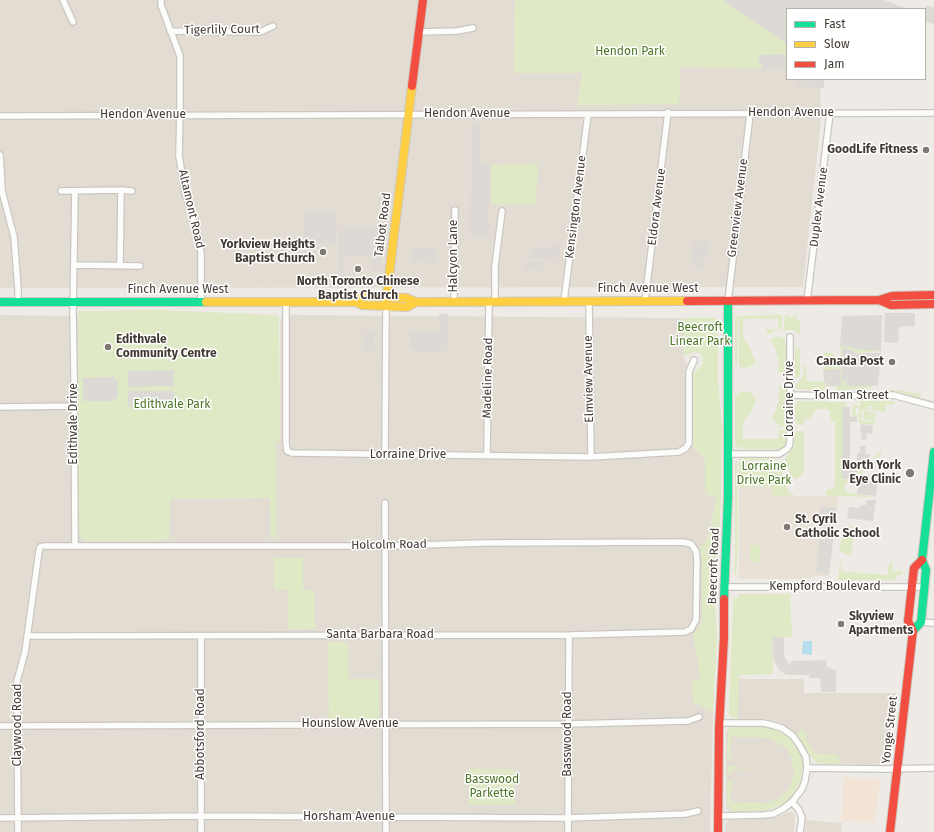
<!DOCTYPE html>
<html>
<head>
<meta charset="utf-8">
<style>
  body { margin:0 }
  #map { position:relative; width:934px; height:832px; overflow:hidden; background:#eeebe6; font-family:"Fira Sans",sans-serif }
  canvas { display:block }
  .legend { position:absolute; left:786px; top:8px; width:140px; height:72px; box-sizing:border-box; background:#fff; border:1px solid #b4b1ad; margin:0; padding:5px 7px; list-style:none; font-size:12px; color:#433b33 }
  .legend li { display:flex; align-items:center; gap:8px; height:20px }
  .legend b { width:20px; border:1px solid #b4b1ad }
</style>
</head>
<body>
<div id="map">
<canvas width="934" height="832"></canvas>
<ul class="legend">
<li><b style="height:5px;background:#16e098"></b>Fast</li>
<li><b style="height:5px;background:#ffcf43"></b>Slow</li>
<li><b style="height:5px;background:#f24e42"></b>Jam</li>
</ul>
</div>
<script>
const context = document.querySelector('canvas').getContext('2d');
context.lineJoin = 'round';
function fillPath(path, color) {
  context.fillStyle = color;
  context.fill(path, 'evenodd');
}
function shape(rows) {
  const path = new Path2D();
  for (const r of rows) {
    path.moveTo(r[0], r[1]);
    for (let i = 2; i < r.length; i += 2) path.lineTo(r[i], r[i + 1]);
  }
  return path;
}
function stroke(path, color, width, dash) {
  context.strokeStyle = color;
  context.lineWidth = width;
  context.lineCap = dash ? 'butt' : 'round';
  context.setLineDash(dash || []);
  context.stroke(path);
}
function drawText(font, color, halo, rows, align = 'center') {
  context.font = font + ' "Fira Sans",sans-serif';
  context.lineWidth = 3;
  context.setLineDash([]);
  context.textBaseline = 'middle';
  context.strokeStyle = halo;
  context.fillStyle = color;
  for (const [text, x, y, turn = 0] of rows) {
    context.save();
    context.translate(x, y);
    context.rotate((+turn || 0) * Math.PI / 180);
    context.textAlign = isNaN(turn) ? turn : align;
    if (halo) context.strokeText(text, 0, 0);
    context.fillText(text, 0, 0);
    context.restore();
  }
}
const residential = shape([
  [0,0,515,0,514,73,582,73,577,105,680,67,752,68,787,67,787,79,820,79,821,118,803,287,0,288],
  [0,315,78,316,78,534,85,541,169,540,170,499,270,498,271,538,276,446,276,442,280,442,280,319,293,315,683,318,683,356,693,376,693,446,705,459,705,494,717,496,708,538,700,549,702,558,702,620,698,629,693,635,701,681,693,702,713,712,710,832,0,832],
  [738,679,804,679,804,693,896,693,887,761,885,763,879,765,816,763,797,735,781,723,767,719,738,719],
  [732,727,760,727,773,729,787,736,797,747,802,758,803,766,802,777,796,790,792,797,782,805,764,811,730,812,726,809,726,735,727,730],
  [789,812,792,812,795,815,794,832,725,832,726,823,730,820,765,819,777,817],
  [806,820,842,823,841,832,805,832]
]);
const commercial = shape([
  [843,777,881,779,875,823,841,822]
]);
const education = shape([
  [772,486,772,496,838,496,829,576,815,576,808,579,739,579,739,487]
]);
const green = shape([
  [515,0,722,0,787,44,787,67,752,68,680,67,679,104,577,105,582,73,514,73],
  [538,164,536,204,491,205,491,165],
  [160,310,276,315,279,317,280,442,276,442,276,446,277,538,271,538,270,498,170,499,169,540,85,541,78,535,78,311],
  [782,315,782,330,775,331,768,334,765,329,779,329,778,319,743,319,743,338,749,346,756,362,752,366,743,369,739,366,739,316],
  [785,315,791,318,796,315,797,321,800,321,800,335,793,330,784,330],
  [735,317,737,317,738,318,737,367,735,364],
  [683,318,718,318,718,382,722,425,721,497,715,601,717,637,713,712,693,702,692,681,701,681,693,635,698,629,702,620,702,558,699,549,708,538,717,497,705,494,705,459,693,446,693,376,696,371,703,364,703,359,700,353,695,352,683,356],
  [777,336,784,338,786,344,786,369,784,373,778,372,778,365,779,364,778,357,771,339],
  [840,346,877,351,877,352,853,353,853,350,842,350,847,386,873,386,873,388,852,389,839,391,836,388,836,386,841,386,841,370,823,370,824,352,834,354,835,358,841,358],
  [799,347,800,351,800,374,799,377,796,378,795,377,795,348],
  [804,365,806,365,806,381,815,382,824,381,826,382,825,388,823,391,797,389,797,390,795,388,795,385,803,377],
  [779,386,784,387,786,390,786,441,785,446,778,449,739,449,740,447,739,446,737,448,735,442,735,395,743,391,751,393,756,399,751,412,743,422,743,439,778,439,779,430,784,430,784,427,778,427,779,424,772,419,778,403],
  [884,390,898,390,921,394,920,398,902,393,886,392],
  [797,401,845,402,847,407,842,407,842,479,847,479,848,481,848,482,846,482,844,489,846,489,846,492,876,497,826,496,826,490,833,489,835,483,835,422,830,422,830,411,827,410,827,409,816,409,816,411,813,411,813,416,810,417,810,419,804,419,804,425,797,424,795,421,795,406],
  [860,401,892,401,895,402,894,404,886,404,886,412,871,410,871,405,869,405,868,410,862,409,861,421,875,422,875,425,859,423,859,417,852,417,853,405,858,405,858,408,856,408,855,415,859,415],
  [864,411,876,413,875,421,863,419],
  [797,431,802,431,804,434,804,470,801,476,798,478,795,479,790,475,785,459,794,446,795,432],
  [879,452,881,452,881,456,876,459,875,465,873,466,863,465,862,475,875,477,875,480,859,478,859,463,874,465,875,456],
  [740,458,773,458,778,460,740,461],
  [737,459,738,546,736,575,734,574,735,547,735,463],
  [739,462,779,462,787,489,790,493,796,496,772,496,771,486,739,487],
  [849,526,854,528,855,530,852,550,850,554,845,554,840,551,842,531,843,528],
  [750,545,760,545,760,562,750,562],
  [274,558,303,558,303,590,315,591,315,629,288,629,288,590,274,589],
  [842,561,841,571,885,575,888,573,889,563,893,563,892,571,900,571,903,569,902,575,896,575,895,580,839,580,838,578,839,566],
  [738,594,790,594,792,637,772,637,773,674,739,675,738,719,731,718,732,717,729,715,729,710,733,602,734,598,738,598],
  [328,642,348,642,349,679,379,679,379,719,329,720],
  [735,727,760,727,773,729,787,736,797,747,803,764,801,780,793,795,782,805,764,811,730,812,731,809,727,806,727,782,733,780,733,785,731,788,731,801,733,802,737,802,737,803,748,803,749,802,757,802,757,803,769,803,770,801,776,800,786,793,792,783,793,778,795,776,793,768,733,769,732,774,727,773,727,767,730,766,737,766,737,768,792,768,792,762,793,761,787,748,783,748,783,745,779,745,779,742,775,742,775,740,771,740,771,738,754,737,731,737,731,759,727,758,728,733,730,728],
  [800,729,806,732,806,739,815,753,839,755,838,760,841,761,840,762,837,764,816,763,797,735],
  [469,769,514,769,515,805,469,805]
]);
const parking = shape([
  [722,0,884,0,905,8,905,9,787,9,787,44],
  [926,6,934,7,934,24,925,22],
  [787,54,787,70,762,70,762,64,760,64,758,55],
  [797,79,824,79,824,88,797,86],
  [471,122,480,123,480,165,489,165,489,238,470,237],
  [304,210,336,210,336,244,304,244],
  [343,226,384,226,380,268,372,269,372,256,345,255,346,287,338,288,338,231,342,231],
  [694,241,708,242,707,259,702,259,702,268,692,267],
  [561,246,558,258,529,259,531,247],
  [412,248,436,249,435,263,411,262],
  [525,261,542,262,542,270,525,269],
  [885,313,915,313,915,326,899,327,898,343,884,342],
  [439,314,448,314,448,350,444,350,444,353,415,353,415,348,410,348,410,332,439,332],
  [882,315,881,351,864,350,840,346,842,316],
  [364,332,374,332,374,350,364,350],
  [842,349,853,350,853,353,881,353,878,386,847,386,847,381,842,381],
  [841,369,841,386,826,386,826,383,824,381,823,370],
  [174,370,174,386,128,387,128,371],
  [114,377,114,380,118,380,118,398,114,399,114,401,83,401,83,378],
  [128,391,174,391,175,406,128,407],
  [842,407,850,407,850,417,857,417,857,422,850,422,850,461,858,463,858,475,850,475,851,479,842,479],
  [861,424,873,426,872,434,867,433,866,440,861,440,862,432,860,432],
  [860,446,866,446,865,454,870,454,869,462,857,461,857,453,860,453],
  [861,478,878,480,876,496,857,494,858,486,860,487],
  [866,500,876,500,873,521,847,518,849,507,860,508,860,505,866,505],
  [820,506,837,508,829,574,816,572,819,540,825,540,827,521,819,520],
  [772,637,784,637,784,656,790,666,791,661,826,660,826,666,836,671,836,692,821,692,820,678,809,678,809,675,787,675,780,671,773,659]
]);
const water = shape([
  [803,641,812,641,812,655,802,654]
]);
const street = shape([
  [63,0,73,22],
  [161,0,161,5,180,56,180,107,179,156,185,192,197,232,201,253,201,302],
  [170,31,260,32,273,26],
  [419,32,457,31,473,28],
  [0,116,934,113],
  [0,155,2,191,14,237,18,289,18,302],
  [121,190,132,191],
  [61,191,121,190,120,266],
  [74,265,140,266],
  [564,301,588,114],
  [589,301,591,457],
  [645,301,668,112],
  [728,301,750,114],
  [807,301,830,113],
  [286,302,286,443,287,451,292,453,591,457,679,452,686,448,689,443,689,372,694,360],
  [454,302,455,210],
  [495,302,495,266,502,211],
  [791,395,830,396,893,395,934,406],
  [0,407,74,406],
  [728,454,779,454,787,449,789,446,790,441,790,337],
  [385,455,386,306],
  [487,455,489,302],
  [385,503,386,832],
  [75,546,74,373,73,313,75,191],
  [725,587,924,587],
  [921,622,934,623],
  [0,726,568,724,688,721,699,717],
  [807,768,884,769,934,768],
  [792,802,799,810,802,818,800,832],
  [719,816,763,815,773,814,783,809,792,802,802,789,805,781,807,768,806,757,800,746,793,736,782,728,772,725,763,723,720,723],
  [0,818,200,816,568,818,685,814,698,811],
  [18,832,17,681,25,652,39,551,40,547,43,546,386,546,483,543,683,542,691,544,696,551,697,560,696,620,691,629,685,632,569,635,28,636],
  [201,832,201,636],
  [568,832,569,635]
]);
const fast = shape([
  [0,302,206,302],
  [724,599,728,497,728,301],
  [913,631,921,622,926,570,922,560,934,452]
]);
const slow = shape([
  [386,301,412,86],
  [206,302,356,302,362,305,407,307,416,302],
  [356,302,363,296,406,298,416,302,687,301]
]);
const jam = shape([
  [412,86,423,0],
  [879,300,892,296,934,295],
  [687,301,879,300,891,305,934,304],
  [718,832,719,729,724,637,724,599],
  [890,832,913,631,908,621,914,568,922,560]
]);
const markers = [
  [926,150,4,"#7f7972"],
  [323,252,4,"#7f7972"],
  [358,269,4,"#7f7972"],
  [108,347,4,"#7f7972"],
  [892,362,4,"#7f7972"],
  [910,473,5,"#7f7972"],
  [787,527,4,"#7f7972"],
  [841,624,4,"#7f7972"]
];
const streetNames = [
  ["Tigerlily Court",222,30,-1],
  ["Hendon Avenue",791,113],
  ["Hendon Avenue",467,114],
  ["Hendon Avenue",143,115],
  ["Kensington Avenue",576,207,-83],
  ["Eldora Avenue",657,207,-83],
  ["Duplex Avenue",819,207,-83],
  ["Greenview Avenue",738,208,-83],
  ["Altamont Road",191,209,77],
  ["Talbot Road",383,225,-83],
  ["Halcyon Lane",454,256,-90],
  ["Finch Avenue West",648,289],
  ["Finch Avenue West",178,290],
  ["Madeline Road",488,378,-89],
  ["Elmview Avenue",589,379,-91],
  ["Tolman Street",851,396],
  ["Lorraine Drive",790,399,-90],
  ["Edithvale Drive",74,424,-90],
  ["Lorraine Drive",408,455],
  ["Holcolm Road",389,545,-1],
  ["Beecroft Road",714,566,-88],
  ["Kempford Boulevard",825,587],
  ["Santa Barbara Road",380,635],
  ["Hounslow Avenue",350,724],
  ["Claywood Road",18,725,-90],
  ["Yonge Street",890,730,-84],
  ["Abbotsford Road",201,734,-90],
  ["Basswood Road",568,734,-90],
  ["Horsham Avenue",349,817]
];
const parkNames = [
  ["Hendon Park",630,52],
  ["Beecroft",700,328],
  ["Linear Park",700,342],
  ["Edithvale Park",172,405],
  ["Lorraine",764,467],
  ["Drive Park",764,481],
  ["Basswood",492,780],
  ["Parkette",492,794]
];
const poiNames = [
  ["GoodLife Fitness",918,150],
  ["Yorkview Heights",315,245],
  ["Baptist Church",315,259],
  ["North Toronto Chinese",358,282,"center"],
  ["Baptist Church",358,296,"center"],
  ["Edithvale",116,340,"left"],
  ["Community Centre",116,354,"left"],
  ["Canada Post",884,362],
  ["North York",901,466],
  ["Eye Clinic",901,480],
  ["St. Cyril",795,520,"left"],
  ["Catholic School",795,534,"left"],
  ["Skyview",849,617,"left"],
  ["Apartments",849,631,"left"]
];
fillPath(residential, '#e3dcd3');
fillPath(commercial, '#f2e5d8');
fillPath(education, '#e9e1d5');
fillPath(green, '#dfe9c5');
fillPath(parking, '#dddad6');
fillPath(water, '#b5ddee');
stroke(street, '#cac7c2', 8);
stroke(fast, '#cec7bd', 10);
stroke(slow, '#cec7bd', 10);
stroke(jam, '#cec7bd', 10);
stroke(street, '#fcfcfb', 5.5);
stroke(fast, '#16e098', 8);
stroke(slow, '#ffcf43', 8);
stroke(jam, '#f24e42', 8);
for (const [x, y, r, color] of markers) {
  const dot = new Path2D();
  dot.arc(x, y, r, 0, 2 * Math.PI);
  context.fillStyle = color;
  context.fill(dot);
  stroke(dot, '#fff', 1.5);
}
drawText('12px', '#433b33', '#fff', streetNames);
drawText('12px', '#4c7526', '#fff', parkNames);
drawText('bold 12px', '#433b33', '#fff', poiNames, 'right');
</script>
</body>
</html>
